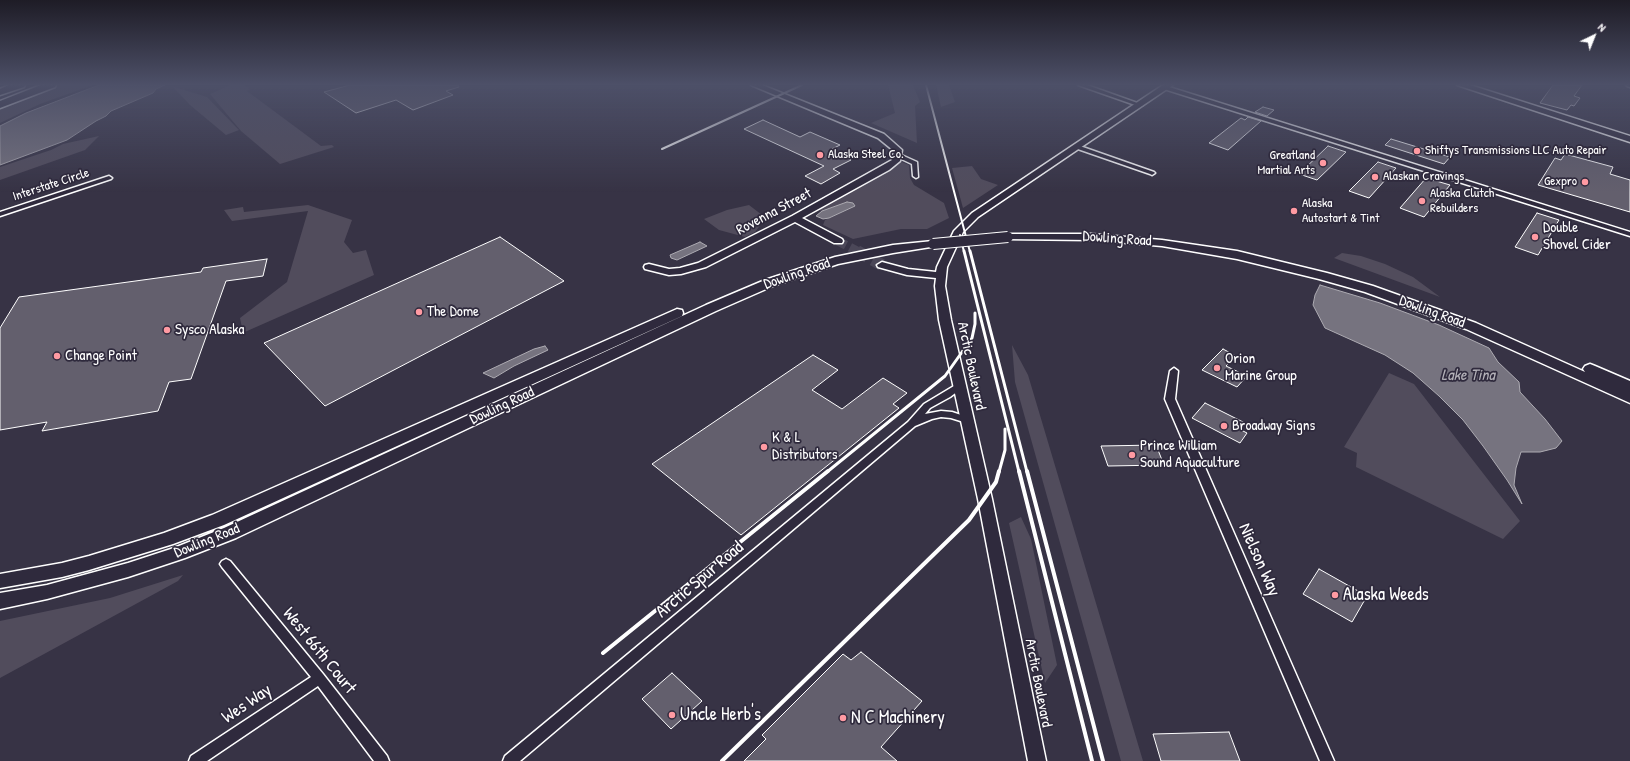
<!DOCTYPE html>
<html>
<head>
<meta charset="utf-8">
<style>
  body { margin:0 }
  #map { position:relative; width:1630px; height:761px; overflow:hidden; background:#373345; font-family:"Patrick Hand",sans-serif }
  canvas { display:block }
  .north { position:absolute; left:1574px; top:16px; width:40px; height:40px; -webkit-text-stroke:3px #2f2a3d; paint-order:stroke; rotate:43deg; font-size:11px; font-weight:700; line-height:16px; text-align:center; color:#fff }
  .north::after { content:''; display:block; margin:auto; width:14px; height:18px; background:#fff; clip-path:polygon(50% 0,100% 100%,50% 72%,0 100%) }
</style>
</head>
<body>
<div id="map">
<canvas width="1630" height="761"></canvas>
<div class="north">N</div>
</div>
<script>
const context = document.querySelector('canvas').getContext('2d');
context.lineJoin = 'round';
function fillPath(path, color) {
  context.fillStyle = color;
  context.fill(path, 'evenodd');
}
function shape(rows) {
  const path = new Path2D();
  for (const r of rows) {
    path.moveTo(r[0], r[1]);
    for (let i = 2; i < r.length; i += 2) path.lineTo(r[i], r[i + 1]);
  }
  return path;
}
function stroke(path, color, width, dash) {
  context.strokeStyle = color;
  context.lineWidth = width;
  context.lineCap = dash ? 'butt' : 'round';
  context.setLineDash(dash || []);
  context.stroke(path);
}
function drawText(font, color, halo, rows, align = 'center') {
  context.font = font + ' "Patrick Hand",sans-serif';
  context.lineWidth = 3.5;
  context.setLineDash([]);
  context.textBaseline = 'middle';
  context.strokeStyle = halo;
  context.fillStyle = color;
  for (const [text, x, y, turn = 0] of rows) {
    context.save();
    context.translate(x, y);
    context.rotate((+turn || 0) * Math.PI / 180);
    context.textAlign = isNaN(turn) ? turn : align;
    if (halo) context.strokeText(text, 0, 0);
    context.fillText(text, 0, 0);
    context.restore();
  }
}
const green = shape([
  [61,85,93,85,40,104,0,123,0,107],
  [230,85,243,85,248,87,250,90,247,91,321,146,332,145,334,147,280,164,241,131,210,94],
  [888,85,913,85,920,102,915,106,917,143,871,123,895,113],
  [936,85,949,85,955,102,941,107],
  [172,86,207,97,239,130,226,135,190,105],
  [99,136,85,150,0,180,0,167,51,150,63,144],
  [899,161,909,165,910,178,914,185,944,203,949,218,927,229,901,229,853,239,823,225,825,220,855,206,847,202,822,211,817,209,890,170],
  [972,166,981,179,998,185,963,208,952,168],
  [308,205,352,220,344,242,353,253,366,250,374,275,238,335,242,328,240,318,287,282,308,211,232,221,224,210,243,207,244,212],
  [749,205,766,218,755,232,745,237,719,230,704,219,727,210],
  [1342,253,1361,256,1385,264,1413,277,1440,297,1334,258],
  [1012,345,1028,375,1143,761,1121,761,1015,382],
  [1389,373,1414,384,1520,521,1503,539,1356,467,1357,453,1344,447],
  [1021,517,1031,539,1057,665,1045,683,1009,523],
  [183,575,178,581,0,678,0,621,110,598]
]);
const water = shape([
  [99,85,165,85,156,89,153,93,111,111,106,116,96,121,67,140,0,165,0,126,26,113,99,85],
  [847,202,853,203,855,206,829,218,823,219,816,216,822,211,847,202],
  [700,242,707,246,677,260,671,258,670,255,700,242],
  [1320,285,1380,303,1439,325,1489,348,1498,362,1519,382,1520,392,1545,419,1562,441,1556,448,1540,452,1521,452,1516,468,1514,485,1522,504,1507,480,1483,446,1463,420,1439,396,1413,373,1385,355,1325,328,1313,305,1315,295,1320,285],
  [545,346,548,350,514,366,494,378,483,373,534,349,545,346]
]);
const building = shape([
  [350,85,458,85,459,87,446,91,453,95,413,110,396,100,356,113,324,92,350,85],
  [1553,85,1582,85,1574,96,1580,98,1574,106,1571,105,1567,110,1540,103,1553,85],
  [1263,107,1274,110,1267,116,1255,112,1263,107],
  [1248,117,1261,121,1228,150,1209,143,1241,118,1245,120,1248,117],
  [763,120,800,137,810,132,840,145,830,150,851,160,833,169,840,173,821,184,805,176,824,166,744,129,763,120],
  [1391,139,1450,157,1444,164,1385,145,1391,139],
  [1328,146,1346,152,1317,180,1299,174,1328,146],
  [1565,154,1613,167,1610,174,1630,180,1630,212,1538,185,1555,158,1561,160,1565,154],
  [1378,162,1396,168,1369,198,1349,191,1378,162],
  [1426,178,1450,185,1424,217,1400,208,1426,178],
  [1537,213,1559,220,1538,255,1515,247,1537,213],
  [500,237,564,281,325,406,264,343,500,237],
  [267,259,263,276,226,281,191,379,169,382,158,411,42,431,47,422,0,430,0,328,19,297,201,272,203,268,267,259],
  [1223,349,1236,356,1226,366,1247,376,1237,387,1202,370,1223,349],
  [813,355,838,370,812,390,842,409,883,378,907,393,893,404,899,408,741,535,652,464,813,355],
  [1205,403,1245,423,1239,429,1247,433,1240,443,1192,418,1205,403],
  [1156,445,1164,465,1108,466,1101,446,1156,445],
  [1319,569,1367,596,1352,622,1303,594,1319,569],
  [861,652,922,701,881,747,897,761,744,761,766,739,762,735,843,654,851,660,861,652],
  [672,673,702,701,671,729,642,699,672,673],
  [1229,732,1240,761,1161,761,1153,734,1229,732]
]);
const secondaryTunnelFar1 = shape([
  [838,241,859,252]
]);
const secondaryTunnel = shape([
  [857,251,882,265]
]);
const street = shape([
  [1078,85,1087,85,1143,105,1138,106,1078,85],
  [1626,85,1630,85,1630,87,1627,86,1626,85],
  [1166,86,1630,232,1630,236,1164,89,1163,88,1166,86],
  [1077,145,1154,172,1155,173,1152,175,1150,174,1075,148,1075,146,1077,145],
  [897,153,917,162,918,177,916,178,913,176,912,164,895,156,895,154,897,153],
  [109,176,112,178,111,179,0,216,0,212,109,176],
  [1174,368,1178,371,1175,399,1334,761,1320,761,1165,399,1170,371,1174,368],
  [959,383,964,386,962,388,950,397,930,408,925,414,941,411,952,412,970,418,972,420,970,422,967,423,951,418,941,417,932,419,915,426,520,761,503,761,505,756,908,422,924,404,959,383],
  [226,559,230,561,323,674,387,756,389,761,374,761,318,686,207,761,189,761,191,756,311,677,222,567,220,564,222,561,226,559]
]);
const secondary = shape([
  [751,85,762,85,884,134,902,150,900,161,889,170,802,218,842,239,843,241,842,243,834,243,795,222,706,267,681,274,669,275,645,269,644,267,645,265,649,264,669,269,680,268,698,263,792,216,892,160,894,151,878,138,751,85],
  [1163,85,1173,85,978,217,963,232,947,267,945,286,951,320,992,499,1046,761,1028,761,978,499,939,320,935,286,936,278,907,275,878,267,877,265,882,262,908,269,936,272,937,267,954,231,972,213,1163,85],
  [1457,85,1470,85,1630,136,1630,142,1457,85]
]);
const primary = shape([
  [1008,234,1091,234,1162,240,1237,251,1327,273,1373,286,1476,323,1585,372,1583,369,1585,366,1590,364,1595,366,1630,381,1630,392,1627,391,1630,392,1630,403,1466,329,1365,292,1319,279,1237,259,1162,246,1091,240,1004,239,1002,237,1004,235,1008,234],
  [933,241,937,242,939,244,937,246,893,253,838,264,773,286,716,311,236,538,185,558,128,577,47,599,0,609,0,593,47,585,128,563,174,548,224,528,706,305,765,280,835,257,893,245,933,241],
  [677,309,682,310,683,313,682,316,224,525,173,544,89,570,62,577,0,588,0,574,62,563,89,556,164,533,212,515,677,309]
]);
const highway = shape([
  [9,85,25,85,24,87,0,95,0,89,9,85],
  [41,85,56,85,55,87,0,108,0,101,41,85]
]);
const railFar2 = shape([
  [926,85,970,252],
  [662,149,802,85],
  [960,235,964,252]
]);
const railFar1 = shape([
  [964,251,1019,472],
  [970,251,1027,472],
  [827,472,945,376,972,338,975,324,975,313],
  [999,472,1005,450,1005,429]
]);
const rail = shape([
  [1019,471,1092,761],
  [1027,471,1103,761],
  [603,653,828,471],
  [722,761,969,520,996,482,999,471]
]);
const primaryBridge = shape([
  [933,244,1008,237]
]);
const markers = [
  [1417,151,4,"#ff9aa2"],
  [820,155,4,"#ff9aa2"],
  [1323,163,4,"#ff9aa2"],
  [1375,177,4,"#ff9aa2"],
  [1585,182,4,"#ff9aa2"],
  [1422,201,4,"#ff9aa2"],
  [1294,211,4,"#ff9aa2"],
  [1535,237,4,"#ff9aa2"],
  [419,312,4,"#ff9aa2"],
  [167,330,4,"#ff9aa2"],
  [57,356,4,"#ff9aa2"],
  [1217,368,4,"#ff9aa2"],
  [1224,426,4,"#ff9aa2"],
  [764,447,4,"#ff9aa2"],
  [1132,455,4,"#ff9aa2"],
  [1335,595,4,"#ff9aa2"],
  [672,715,4,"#ff9aa2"],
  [843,718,4,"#ff9aa2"]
];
const farPoinames = [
  ["Shiftys Transmissions LLC Auto Repair",1425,151],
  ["Alaska Steel Co.",828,155],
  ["Greatland",1315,156,"right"],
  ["Martial Arts",1315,171,"right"],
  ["Alaskan Cravings",1383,177],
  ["Gexpro",1577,182,"right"],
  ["Alaska Clutch",1430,194],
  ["Rebuilders",1430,209],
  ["Alaska",1302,204],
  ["Autostart & Tint",1302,219]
];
const farStreetnames = [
  ["Interstate Circle",51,185,-18]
];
const streetNames = [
  ["Rovenna Street",774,212,-28],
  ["Dowling Road",1117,239,4],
  ["Dowling Road",797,274,-19],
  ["Dowling Road",1432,312,20],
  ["Arctic Boulevard",971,366,78],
  ["Dowling Road",502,406,-25],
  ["Dowling Road",207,541,-22],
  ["Arctic Boulevard",1038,683,79]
];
const poiNames = [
  ["Double",1543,228],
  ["Shovel Cider",1543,245],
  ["The Dome",427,312],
  ["Sysco Alaska",175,330],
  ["Change Point",65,356],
  ["Orion",1225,359],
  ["Marine Group",1225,376],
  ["Broadway Signs",1232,426],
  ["K & L",772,438],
  ["Distributors",772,455],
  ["Prince William",1140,446],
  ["Sound Aquaculture",1140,463]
];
const waterNames = [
  ["Lake Tina",1468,376]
];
const nearStreetnames = [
  ["Nielson Way",1259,560,66],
  ["Arctic Spur Road",700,580,-40],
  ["West 66th Court",319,651,51],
  ["Wes Way",247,704,-34]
];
const nearPoinames = [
  ["Alaska Weeds",1343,595],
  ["Uncle Herb's",680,715],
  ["N C Machinery",851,718]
];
fillPath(green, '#514c5c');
fillPath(water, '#76737f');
stroke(water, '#adabb2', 1);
fillPath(building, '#635f6d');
stroke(building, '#fff', 1);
stroke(secondaryTunnelFar1, '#4b4758', 9, [9, 4.5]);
stroke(secondaryTunnel, '#4b4758', 12, [12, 6]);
stroke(street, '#fff', 3);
stroke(secondary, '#fff', 3);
stroke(primary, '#fff', 3);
stroke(highway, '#fff', 3);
fillPath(street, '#2f2a3d');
fillPath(secondary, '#2f2a3d');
fillPath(primary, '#2f2a3d');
fillPath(highway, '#2f2a3d');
stroke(railFar2, '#fff', 2);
stroke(railFar1, '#fff', 3);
stroke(rail, '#fff', 4);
stroke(primaryBridge, '#fff', 12, []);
stroke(primaryBridge, '#2f2a3d', 10);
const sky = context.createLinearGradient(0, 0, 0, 192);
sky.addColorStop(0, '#1e1c26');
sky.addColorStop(0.44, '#4d5068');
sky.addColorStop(1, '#4d506800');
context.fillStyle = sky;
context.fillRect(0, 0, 1630, 192);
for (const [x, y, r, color] of markers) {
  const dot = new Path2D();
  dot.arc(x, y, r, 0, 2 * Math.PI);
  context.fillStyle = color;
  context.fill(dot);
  stroke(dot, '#2f2a3d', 1.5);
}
drawText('13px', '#fff', '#2f2a3d', farPoinames, 'left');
drawText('13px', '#fff', '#2f2a3d', farStreetnames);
drawText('15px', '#fff', '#2f2a3d', streetNames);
drawText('15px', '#fff', '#2f2a3d', poiNames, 'left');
drawText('italic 16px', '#b4b2b9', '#2f2a3d', waterNames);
drawText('18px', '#fff', '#2f2a3d', nearStreetnames);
drawText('18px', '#fff', '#2f2a3d', nearPoinames, 'left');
</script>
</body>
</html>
